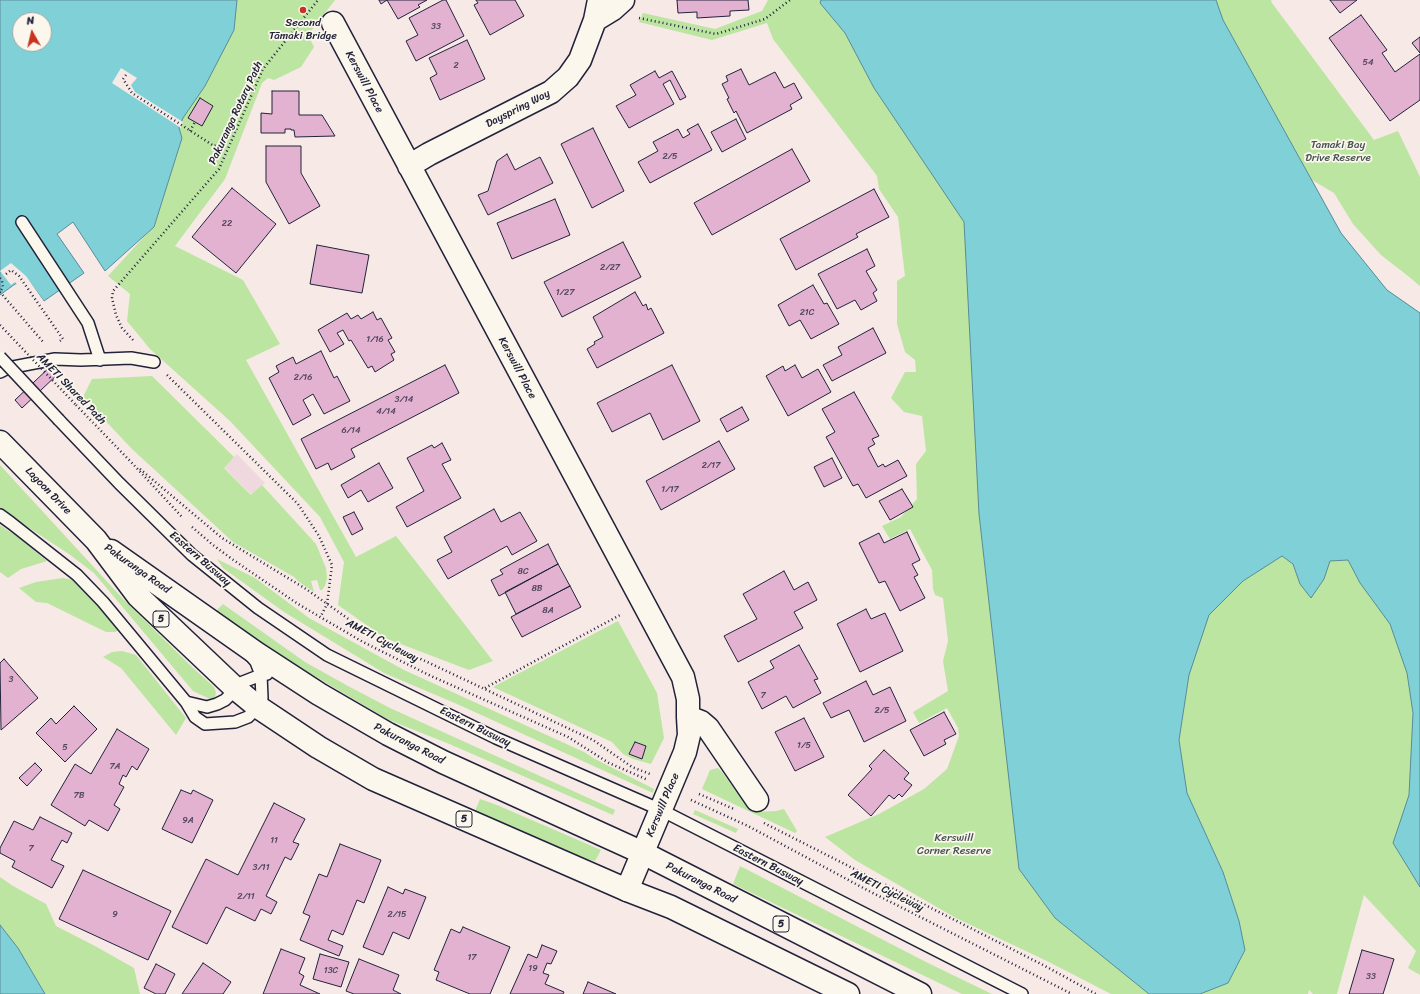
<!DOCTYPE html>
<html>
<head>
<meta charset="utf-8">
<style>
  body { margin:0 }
  #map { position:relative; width:1420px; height:994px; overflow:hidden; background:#f6e9e6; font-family:Sriracha,sans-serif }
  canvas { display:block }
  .north { position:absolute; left:12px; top:12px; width:40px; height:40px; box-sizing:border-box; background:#fbf7ec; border:1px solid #a4a2a5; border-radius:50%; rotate:352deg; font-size:11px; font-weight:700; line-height:16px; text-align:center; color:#22223b }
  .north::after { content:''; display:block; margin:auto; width:14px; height:18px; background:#c8321e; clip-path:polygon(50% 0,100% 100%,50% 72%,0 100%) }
</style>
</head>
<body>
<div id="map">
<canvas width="1420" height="994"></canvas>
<div class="north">N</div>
</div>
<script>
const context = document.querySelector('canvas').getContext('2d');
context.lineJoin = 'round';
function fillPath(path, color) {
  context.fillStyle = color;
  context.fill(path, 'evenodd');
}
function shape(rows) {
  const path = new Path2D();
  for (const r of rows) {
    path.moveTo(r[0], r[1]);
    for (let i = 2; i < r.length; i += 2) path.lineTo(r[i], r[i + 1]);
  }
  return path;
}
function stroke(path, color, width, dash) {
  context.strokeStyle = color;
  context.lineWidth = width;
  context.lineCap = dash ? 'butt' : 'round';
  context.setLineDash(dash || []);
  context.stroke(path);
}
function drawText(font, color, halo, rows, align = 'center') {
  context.font = font + ' Sriracha,sans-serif';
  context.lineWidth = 3.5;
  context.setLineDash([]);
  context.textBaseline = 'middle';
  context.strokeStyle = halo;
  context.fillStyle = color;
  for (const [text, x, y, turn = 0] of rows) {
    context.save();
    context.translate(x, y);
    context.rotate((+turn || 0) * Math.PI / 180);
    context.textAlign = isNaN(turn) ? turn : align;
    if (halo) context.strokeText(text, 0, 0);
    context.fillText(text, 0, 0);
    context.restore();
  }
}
const built = shape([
  [237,454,265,483,252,495,224,467]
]);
const green = shape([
  [217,0,335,0,308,35,314,47,301,67,274,80,268,78,262,83,225,179,175,246,243,280,280,344,246,360,356,557,396,536,493,661,469,670,385,638,338,605,344,562,320,517,230,421,150,349,127,321,130,294,108,276,154,226,182,138,179,128],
  [768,0,1271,0,1272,3,1374,140,1398,131,1420,177,1420,286,1408,276,1381,255,1353,224,1334,193,1312,180,1341,233,1387,290,1420,313,1420,975,1408,968,1416,951,1364,895,1337,994,1313,994,1309,990,1308,994,1111,994,1047,961,956,918,855,860,825,837,879,814,924,789,947,769,959,736,958,728,947,708,919,723,913,712,948,691,943,661,948,641,943,598,935,595,933,589,932,570,910,529,890,539,882,526,901,517,917,499,916,464,926,451,922,416,904,412,891,398,905,372,916,372,915,360,905,352,897,324,897,281,905,276,898,217,879,189,877,176,773,39,767,23,712,40,639,22,643,13,715,29,762,11],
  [152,376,234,457,224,468,251,495,262,485,316,544,326,568,327,578,325,586,322,590,320,590,317,580,311,581,314,592,298,581,294,577,233,542,132,449,84,398,84,395,92,379],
  [0,465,124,600,192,667,214,687,216,693,215,697,210,699,193,691,94,573,69,554,0,509],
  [0,525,19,538,47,561,21,569,8,578,0,572],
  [217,559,255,578,309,618,404,670,584,752,595,759,654,789,653,793,457,704,384,673,284,612,223,568],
  [63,578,79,581,118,626,119,630,115,632,106,632,47,603,36,602,19,588,36,582],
  [223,604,305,662,348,686,390,708,615,810,613,815,447,743,389,720,306,671,215,612],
  [618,621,657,693,664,738,651,764,633,759,623,754,612,742,493,687],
  [122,651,136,655,186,718,176,735,121,668,103,657,112,652],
  [718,768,722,772,746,805,756,812,776,811,784,809,797,831,795,833,702,789,710,770],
  [480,799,497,805,601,850,595,861,573,856,475,811],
  [695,810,738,829,736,833,693,814],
  [740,866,926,962,992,994,962,994,733,884],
  [0,877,13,886,46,904,56,926,95,946,134,968,140,994,0,994]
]);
const water = shape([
  [0,0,237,0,234,30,205,86,183,118,179,128,182,138,154,227,105,271,73,222,57,234,84,273,44,301,29,281,15,284,0,295,0,0],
  [20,20,44,20,44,44,20,44,20,20],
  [821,0,1216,0,1223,20,1341,233,1387,290,1420,313,1420,887,1393,843,1409,795,1413,713,1407,673,1390,624,1360,583,1348,560,1330,561,1324,579,1311,598,1300,584,1293,564,1282,556,1243,581,1209,615,1189,675,1179,740,1187,793,1223,872,1239,921,1245,950,1228,983,1200,994,1149,994,1055,918,1019,869,979,514,964,222,874,88,845,33,820,3,821,0],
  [0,925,18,948,45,994,0,994,0,925]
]);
const pier = shape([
  [121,68,137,78,131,85,135,92,183,122,181,128,112,83],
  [11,263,26,276,45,303,42,302,28,283,18,286,15,282,11,285,0,271]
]);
const building = shape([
  [379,0,427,0,418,5,420,7,398,19,387,0,381,4,379,0],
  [443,0,446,0,464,36,416,61,406,41,418,35,409,18,443,0],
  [476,0,515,0,524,16,490,35,474,5,478,3,476,0],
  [677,0,748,0,749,10,730,11,730,16,697,18,697,12,678,13,677,0],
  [1330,0,1357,0,1340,13,1330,0],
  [1361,15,1387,50,1382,53,1395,72,1420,54,1420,100,1390,121,1329,38,1361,15],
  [1420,37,1420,53,1412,43,1420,37],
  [467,40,485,79,440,100,430,78,437,74,429,58,467,40],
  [741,69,749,85,775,72,784,88,794,83,802,98,790,105,792,109,747,133,736,111,734,113,727,99,729,98,722,84,728,81,726,76,741,69],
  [655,71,659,78,672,71,686,97,680,100,670,80,663,84,674,104,629,128,616,106,636,95,630,85,655,71],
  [272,91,299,91,299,115,322,115,335,136,295,137,294,130,291,130,291,129,285,129,285,133,261,133,261,113,272,114,272,91],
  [200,98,213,106,202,126,188,118,200,98],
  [736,119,746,139,722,152,711,132,736,119],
  [698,124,712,150,650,183,638,162,658,151,653,142,678,129,683,138,690,134,687,130,698,124],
  [593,128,624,191,592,208,561,144,593,128],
  [266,146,301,146,301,173,320,206,289,224,266,182,266,146],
  [792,149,810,181,712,235,694,203,792,149],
  [507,154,515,170,540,157,553,183,488,215,478,195,488,191,497,161,507,154],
  [232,188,276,224,236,273,192,237,232,188],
  [874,189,889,217,856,234,858,237,796,270,780,239,874,189],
  [555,199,570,235,512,259,497,223,555,199],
  [623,242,641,277,562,317,544,282,623,242],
  [317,245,369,255,362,293,310,284,317,245],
  [867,249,875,266,866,271,877,290,873,293,877,301,861,310,855,300,837,309,818,274,867,249],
  [813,285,824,304,827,303,839,324,811,339,800,320,789,326,778,305,813,285],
  [635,292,643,306,646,304,648,310,651,308,664,333,597,368,587,349,595,344,594,342,603,337,593,317,635,292],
  [373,312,377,320,381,318,392,338,388,340,395,352,391,354,394,360,375,372,372,366,368,368,351,340,349,341,343,330,337,333,344,344,330,352,318,330,347,313,351,319,358,315,361,319,373,312],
  [873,328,886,353,832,381,823,365,842,355,838,347,873,328],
  [321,351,334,378,337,376,350,401,324,414,313,394,303,400,311,415,293,425,269,378,279,372,276,366,293,357,296,364,321,351],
  [52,365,59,373,22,408,15,400,52,365],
  [445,365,459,393,351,449,355,457,331,470,328,463,316,469,301,439,445,365],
  [672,365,700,421,663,440,650,413,612,432,597,403,672,365],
  [795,365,802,378,818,369,831,392,788,416,766,376,783,366,785,371,795,365],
  [854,392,879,436,872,439,875,444,868,448,878,467,883,464,885,467,898,460,907,476,866,498,858,484,853,486,826,437,835,432,822,409,854,392],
  [742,407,749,420,727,432,720,419,742,407],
  [719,441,735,469,661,510,646,481,719,441],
  [442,443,451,460,442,464,461,498,407,527,396,507,424,491,407,458,432,445,434,448,442,443],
  [832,458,842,478,824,487,814,467,832,458],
  [379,463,393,488,368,502,361,490,348,498,341,485,379,463],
  [902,489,913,507,890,520,879,501,902,489],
  [494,509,501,522,520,512,537,541,512,555,507,546,448,579,437,560,452,552,444,537,494,509],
  [354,512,363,529,352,535,343,517,354,512],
  [907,532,920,560,912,564,918,575,914,577,925,598,900,611,885,581,879,583,859,543,879,533,884,543,907,532],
  [548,544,558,564,499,596,491,580,503,574,500,570,548,544],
  [558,564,570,586,516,614,505,592,558,564],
  [784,571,794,590,808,582,817,600,794,612,803,628,738,662,724,636,757,619,743,594,784,571],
  [570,586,581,607,522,637,511,617,570,586],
  [866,609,871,619,885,613,903,651,860,672,837,624,866,609],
  [799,645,818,679,814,680,821,693,793,708,786,696,762,709,748,682,774,668,770,661,799,645],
  [4,659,38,698,1,730,0,663,4,659],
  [866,681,873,695,890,687,906,721,864,742,849,710,831,718,823,703,866,681],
  [74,706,97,729,65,762,36,733,51,718,56,724,74,706],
  [944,712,956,734,944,740,946,744,924,756,910,730,944,712],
  [804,718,824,757,795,771,775,732,804,718],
  [117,729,149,749,137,770,132,766,126,777,123,775,119,784,124,787,114,805,120,809,108,831,89,820,85,826,51,805,75,764,91,774,117,729],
  [635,742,646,746,642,759,629,754,635,742],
  [884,750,909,773,904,779,912,785,902,797,899,794,894,799,889,795,871,816,848,795,872,769,869,766,884,750],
  [35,763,42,770,27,786,19,778,35,763],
  [181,790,191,794,193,790,213,800,192,843,162,829,181,790],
  [274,803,305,819,293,842,299,844,291,860,285,857,266,896,277,902,271,914,261,909,255,921,226,907,207,944,172,927,206,859,238,875,274,803],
  [40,817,72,833,67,843,62,840,51,860,64,866,52,888,12,867,15,861,0,853,0,848,14,821,33,830,40,817],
  [340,844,381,860,364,903,357,900,343,935,332,930,328,940,343,946,339,956,300,940,310,916,303,913,319,874,327,877,340,844],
  [83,870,171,911,148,960,59,919,83,870],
  [388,887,403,894,405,889,426,897,409,939,393,932,383,955,363,947,388,887],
  [463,927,510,947,490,994,470,994,436,980,439,972,434,970,451,929,460,933,463,927],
  [542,945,557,951,551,964,547,963,543,973,549,975,545,984,564,992,563,994,510,994,528,954,537,958,542,945],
  [281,949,305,958,299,973,304,976,300,985,320,994,263,994,281,949],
  [1362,950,1394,959,1383,994,1349,994,1362,950],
  [320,954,349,962,341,987,313,979,320,954],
  [359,959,399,975,393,990,401,994,354,994,346,991,359,959],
  [203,963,231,982,223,994,182,994,203,963],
  [156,964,175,974,165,994,156,994,144,988,156,964],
  [588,982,616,994,583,994,588,982]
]);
const path = shape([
  [639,18,716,34,765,19,790,0],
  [126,75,123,79,132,93,214,146,220,144,229,131,236,130],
  [190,131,195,122],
  [6,274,11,270,19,276,63,339,60,341],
  [0,278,2,281,3,287,0,292],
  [0,292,44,343],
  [133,340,122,328,116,315,112,298,113,291,219,169,263,69,318,0],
  [167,375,298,504,319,536,332,565,327,604,321,616],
  [76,405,132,463,182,517],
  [140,469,222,538,306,589,374,637,593,740,632,767,650,774],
  [192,527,213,545,232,559,298,604,363,642,431,676,568,737,609,763,648,780],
  [485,688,622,614],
  [699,794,734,809],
  [691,800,748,826,867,890,1072,994],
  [764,823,1045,966,1096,994]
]);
const lane = shape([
  [22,222,88,323,100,360],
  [0,372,8,368,55,359,81,360,131,358,154,362],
  [59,420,119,483,192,555,258,608,327,655,496,738,661,810,1022,994],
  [0,515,11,523,77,575,103,602,186,702,195,717,205,724,235,722,248,717,258,707,262,698,261,675,256,662,250,655],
  [186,702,207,707,217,704,225,700,243,682,261,675,267,674]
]);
const street = shape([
  [595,20,613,9,623,0],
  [333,23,683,677,688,699,688,717,689,735,685,752,627,890],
  [409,166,429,154,551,92,568,77,580,60,595,20,599,0],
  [688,717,701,722,708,728,757,800]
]);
const primary = shape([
  [0,442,96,540,138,596,236,689,258,707,318,747,373,779,627,890,671,907,848,994],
  [111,551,256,653,319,694,388,734,443,762,643,853,920,994]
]);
const pathBridge = shape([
  [0,325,76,405]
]);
const laneBridge = shape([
  [0,357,59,420]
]);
const markers = [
  [303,10,4,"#c8321e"]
];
const numberNames = [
  ["33",436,27],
  ["54",1368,63],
  ["2",456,66],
  ["2/5",670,157],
  ["22",227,224],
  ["2/27",610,268],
  ["1/27",565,293],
  ["21C",807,313],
  ["1/16",375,340],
  ["2/16",303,378],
  ["3/14",404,400],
  ["4/14",386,412],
  ["6/14",351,431],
  ["2/17",711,466],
  ["1/17",670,490],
  ["8C",523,572],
  ["8B",537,589],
  ["8A",548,611],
  ["3",11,680],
  ["7",763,696],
  ["2/5",882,711],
  ["1/5",804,746],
  ["5",65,748],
  ["7A",115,767],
  ["7B",79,796],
  ["9A",188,821],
  ["11",274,841],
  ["7",31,849],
  ["3/11",261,868],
  ["2/11",246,897],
  ["9",115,915],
  ["2/15",397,915],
  ["17",472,958],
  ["19",533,969],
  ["13C",331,971],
  ["33",1371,977]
];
const shields = [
  [161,619,16],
  [464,819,16],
  [781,924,16]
];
const shieldNames = [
  ["5",161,619],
  ["5",464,819],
  ["5",781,924]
];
const poiNames = [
  ["Second",303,23],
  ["Tāmaki Bridge",303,36]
];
const streetNames = [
  ["Kerswill Place",364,82,62],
  ["Dayspring Way",518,109,-27],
  ["Pakuranga Rotary Path",236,113,-65],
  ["Kerswill Place",517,368,62],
  ["AMETI Shared Path",71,389,46],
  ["Lagoon Drive",48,491,46],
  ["Eastern Busway",200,559,41],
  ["Pakuranga Road",137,569,35],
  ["AMETI Cycleway",382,641,28],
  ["Eastern Busway",475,727,26],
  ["Pakuranga Road",409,744,27],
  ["Kerswill Place",663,805,-67],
  ["Eastern Busway",768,865,27],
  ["Pakuranga Road",701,883,27],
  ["AMETI Cycleway",887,891,27]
];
const parkNames = [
  ["Tamaki Bay",1338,145],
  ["Drive Reserve",1338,158],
  ["Kerswill",954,838],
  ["Corner Reserve",954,851]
];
fillPath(built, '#f0d8df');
fillPath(green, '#bce5a1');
fillPath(water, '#80d1d7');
stroke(water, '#5a8b99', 1);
fillPath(pier, '#f6e9e6');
fillPath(building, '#e3b2d0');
stroke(building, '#22223b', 1);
stroke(lane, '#22223b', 14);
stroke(street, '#22223b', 25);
stroke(primary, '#22223b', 25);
stroke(path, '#22223b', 2.5, [1, 3]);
stroke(lane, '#fbf7ec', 11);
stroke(street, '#fbf7ec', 22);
stroke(primary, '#fbf7ec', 22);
stroke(laneBridge, '#22223b', 14, []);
stroke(pathBridge, '#22223b', 2.5, [1, 3]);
stroke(laneBridge, '#fbf7ec', 11);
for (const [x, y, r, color] of markers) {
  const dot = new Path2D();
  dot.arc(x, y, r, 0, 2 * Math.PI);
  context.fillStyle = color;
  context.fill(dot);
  stroke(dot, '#fbf7ec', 1.5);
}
drawText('9px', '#524660', null, numberNames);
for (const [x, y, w] of shields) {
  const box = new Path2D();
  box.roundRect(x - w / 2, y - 8, w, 16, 3);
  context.fillStyle = '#fbf7ec';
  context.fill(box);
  stroke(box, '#22223b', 1);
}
drawText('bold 10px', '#22223b', null, shieldNames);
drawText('11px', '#22223b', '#fbf7ec', poiNames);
drawText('11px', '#22223b', '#fbf7ec', streetNames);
drawText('11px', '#485354', '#fbf7ec', parkNames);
</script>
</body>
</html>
